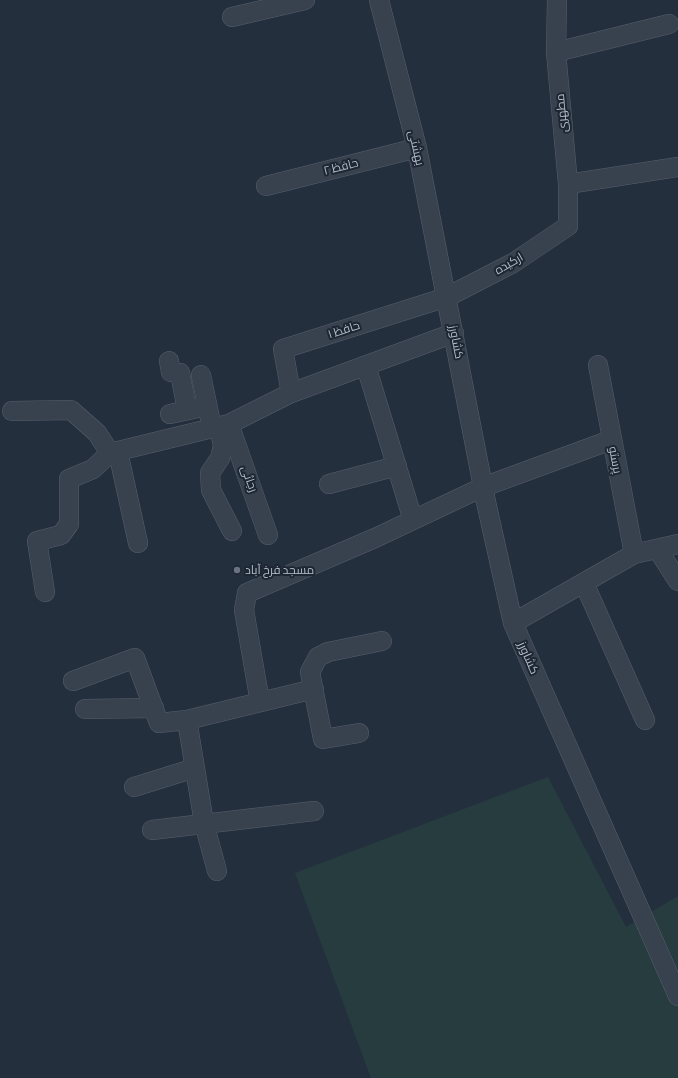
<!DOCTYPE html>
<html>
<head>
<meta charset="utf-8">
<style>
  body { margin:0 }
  canvas { display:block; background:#242f3e }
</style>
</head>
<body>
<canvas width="678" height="1078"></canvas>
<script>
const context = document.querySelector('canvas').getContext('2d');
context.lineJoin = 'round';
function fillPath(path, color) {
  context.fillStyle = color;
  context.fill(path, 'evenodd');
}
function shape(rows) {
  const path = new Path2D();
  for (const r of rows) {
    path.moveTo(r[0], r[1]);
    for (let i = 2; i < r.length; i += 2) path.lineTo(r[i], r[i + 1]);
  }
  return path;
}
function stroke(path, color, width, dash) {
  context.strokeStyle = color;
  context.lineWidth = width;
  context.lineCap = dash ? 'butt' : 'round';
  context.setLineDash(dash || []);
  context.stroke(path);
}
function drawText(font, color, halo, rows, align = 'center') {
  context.font = font + ' "Alegreya Sans",Cairo,sans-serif';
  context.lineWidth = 4;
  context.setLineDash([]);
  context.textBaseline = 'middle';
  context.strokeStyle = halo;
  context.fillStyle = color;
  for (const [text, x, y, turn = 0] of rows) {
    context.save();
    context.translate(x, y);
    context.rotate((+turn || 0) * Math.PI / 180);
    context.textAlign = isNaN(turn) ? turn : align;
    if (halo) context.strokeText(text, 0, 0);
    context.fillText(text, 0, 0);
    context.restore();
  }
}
const green = shape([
  [548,777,626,927,678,896,678,1078,371,1078,295,873]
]);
const street = shape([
  [379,0,417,148,486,502,513,623,678,996],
  [232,17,305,0],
  [556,52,669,24],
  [568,184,678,167],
  [266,186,417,148],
  [169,361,171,372,180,373,187,410],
  [598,365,634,554],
  [366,366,413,520],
  [201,375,212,428],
  [291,393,283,349,447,297,513,263,568,226,568,184,556,52,557,0],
  [12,411,71,410,97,433,110,453],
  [170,414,198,408],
  [229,424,268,535],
  [219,427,223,446,220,458,210,473,211,490,232,531],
  [118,452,138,543],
  [329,484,397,466],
  [658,550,678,581],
  [584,583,645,720],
  [45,592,37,541,61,535,69,524,69,479,93,469,110,453,229,424,291,393,454,333],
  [513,623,634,554,678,544],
  [73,681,135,658,159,723,187,720,314,689],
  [260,702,244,610,247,593,375,538,483,487,611,440],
  [85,709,154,708],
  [187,720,204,823,217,871],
  [359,733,323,739,310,672,318,657,328,652,382,641],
  [134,787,195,768],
  [152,830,314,811]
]);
const markers = [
  [237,570,4,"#6b7280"]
];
const streetNames = [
  ["مطهری",562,113,-95],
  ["بهشتی",416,148,77],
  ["حافظ ۲",341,167,-14],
  ["ارکیده",509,264,-30],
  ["حافظ ۱",344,330,-18],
  ["کشاورز",456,342,79],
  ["پرستو",615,460,79],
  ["رجائی",249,479,70],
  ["کشاورز",528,658,66]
];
const poiNames = [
  ["مسجد فرخ آباد",245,570]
];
fillPath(green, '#263c3f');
stroke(street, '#565f6c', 20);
stroke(street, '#38414e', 19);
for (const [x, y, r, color] of markers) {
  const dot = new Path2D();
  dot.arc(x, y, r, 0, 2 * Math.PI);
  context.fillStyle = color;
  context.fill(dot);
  stroke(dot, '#1d2633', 1.5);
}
drawText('12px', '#b4bcc9', '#1d2633', streetNames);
drawText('12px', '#b4bcc9', '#1d2633', poiNames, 'left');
</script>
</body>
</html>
